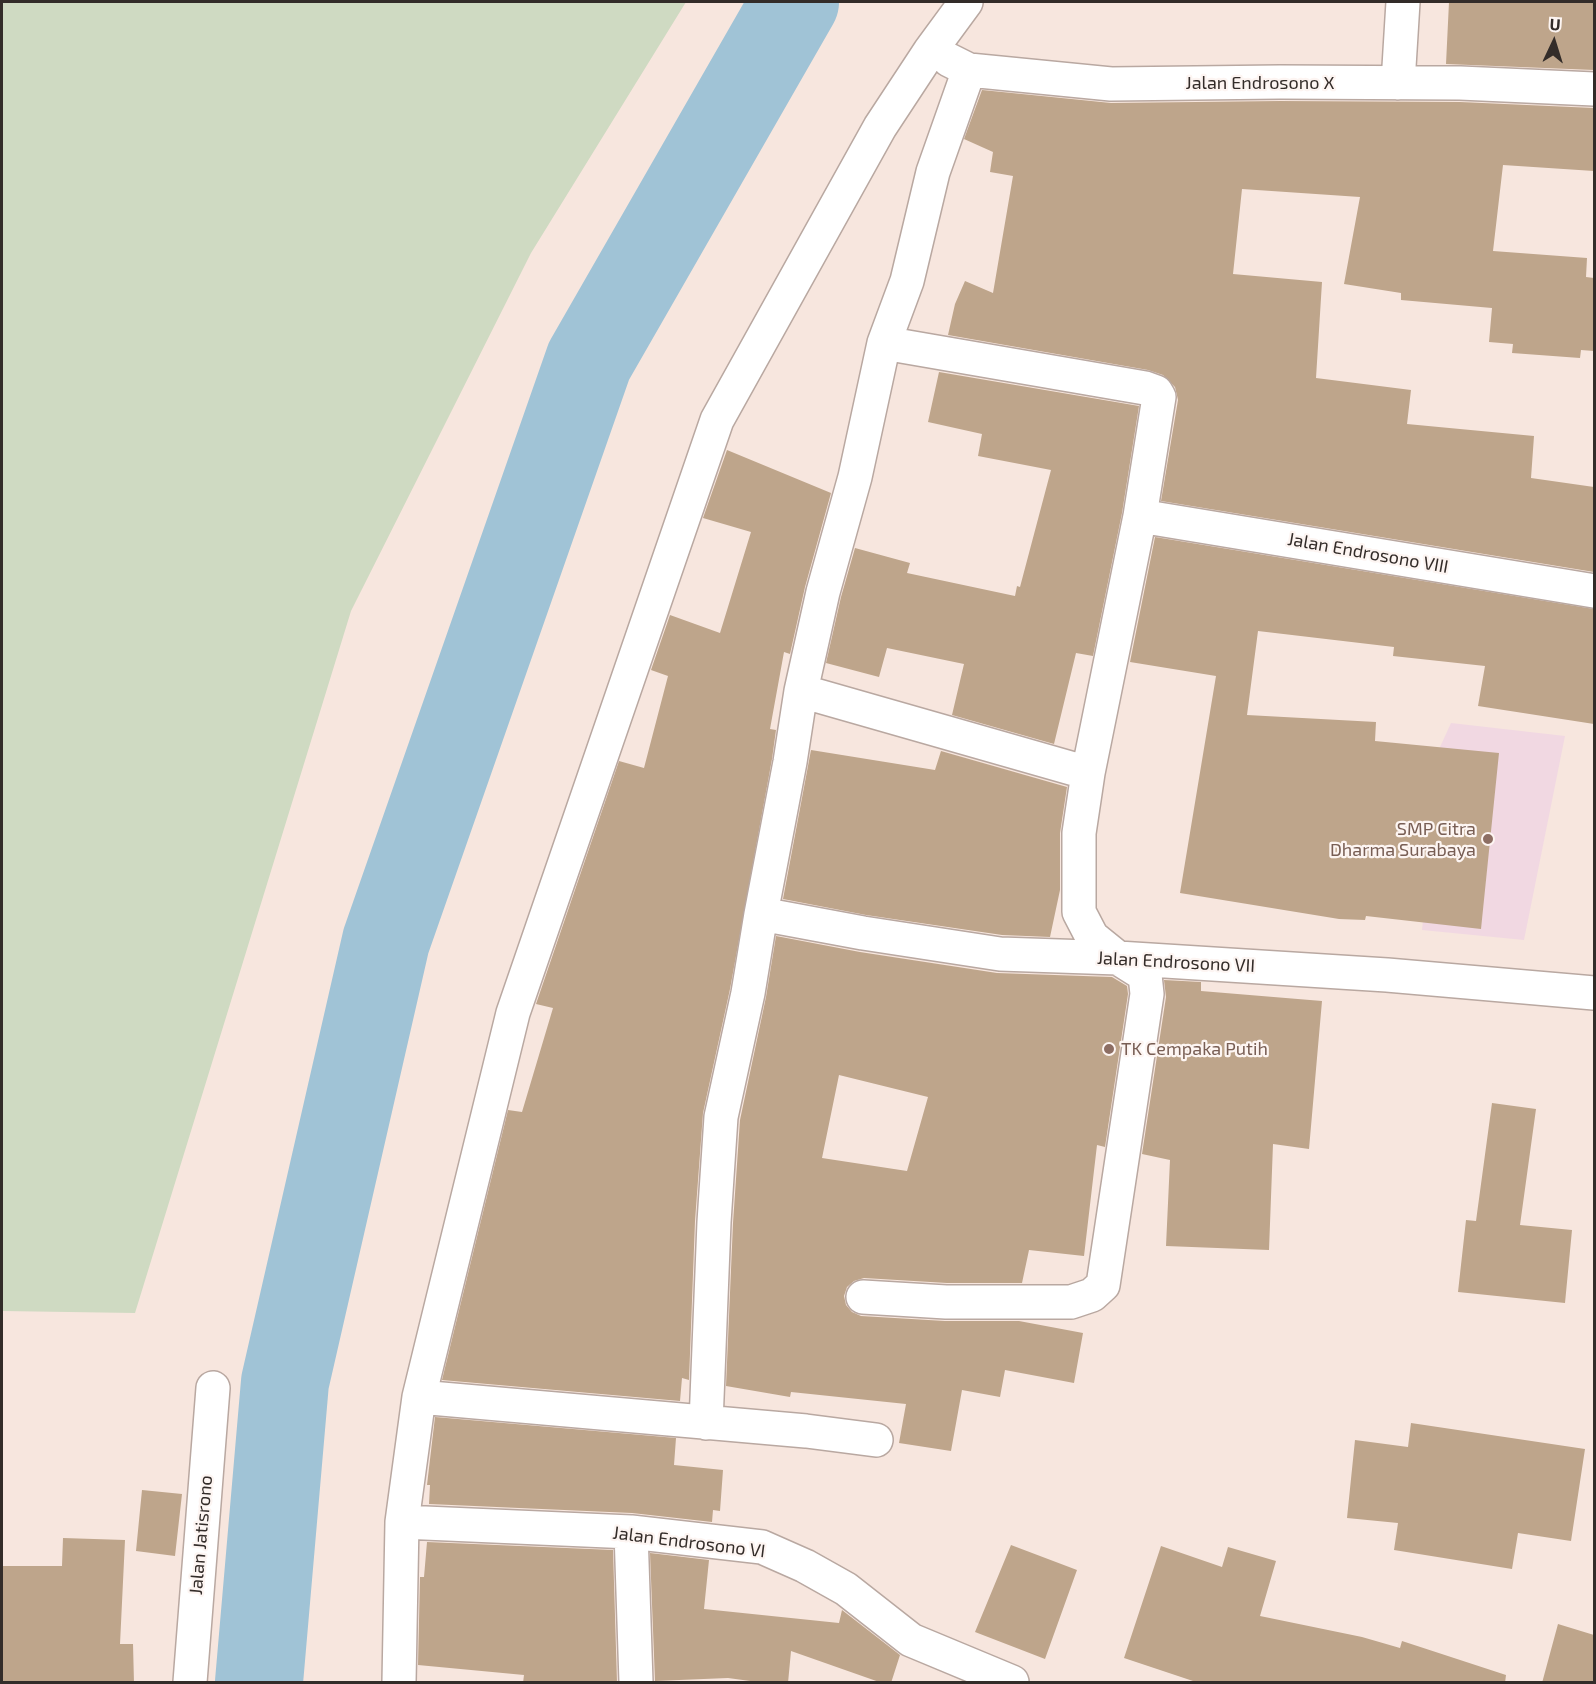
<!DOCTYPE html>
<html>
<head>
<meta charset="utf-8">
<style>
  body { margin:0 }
  #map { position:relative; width:1596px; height:1684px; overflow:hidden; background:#f7e6de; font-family:"Exo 2",sans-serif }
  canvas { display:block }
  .frame { position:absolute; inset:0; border:3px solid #332c29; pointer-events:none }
  .north { position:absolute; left:1524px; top:12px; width:60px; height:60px; -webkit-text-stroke:4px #fdf5f2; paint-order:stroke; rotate:4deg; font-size:16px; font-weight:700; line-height:24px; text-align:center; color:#332c29 }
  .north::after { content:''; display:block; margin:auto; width:21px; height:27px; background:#332c29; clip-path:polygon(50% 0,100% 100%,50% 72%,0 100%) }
</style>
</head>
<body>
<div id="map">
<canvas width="1596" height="1684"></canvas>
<div class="frame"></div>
<div class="north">U</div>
</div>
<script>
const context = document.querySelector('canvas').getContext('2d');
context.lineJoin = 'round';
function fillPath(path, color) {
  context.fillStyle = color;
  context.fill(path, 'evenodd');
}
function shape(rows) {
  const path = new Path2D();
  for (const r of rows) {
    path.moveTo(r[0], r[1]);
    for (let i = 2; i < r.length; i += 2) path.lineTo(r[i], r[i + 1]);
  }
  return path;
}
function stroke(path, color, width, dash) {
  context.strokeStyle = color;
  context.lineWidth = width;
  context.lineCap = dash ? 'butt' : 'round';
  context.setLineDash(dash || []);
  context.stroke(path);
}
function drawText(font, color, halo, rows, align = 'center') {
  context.font = font + ' "Exo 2",sans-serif';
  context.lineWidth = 4.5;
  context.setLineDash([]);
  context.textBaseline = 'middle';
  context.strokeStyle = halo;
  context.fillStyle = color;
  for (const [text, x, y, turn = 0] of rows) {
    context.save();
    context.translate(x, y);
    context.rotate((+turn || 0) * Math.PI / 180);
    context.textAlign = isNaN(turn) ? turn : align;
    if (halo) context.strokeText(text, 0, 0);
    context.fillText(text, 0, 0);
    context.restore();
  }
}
const education = shape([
  [1451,723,1565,736,1524,940,1422,930,1440,747]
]);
const green = shape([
  [2,2,686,2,531,253,351,611,135,1313,2,1311]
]);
const river = shape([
  [259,1682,285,1382,386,941,589,361,795,2]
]);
const building = shape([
  [1449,2,1594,2,1594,70,1446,64],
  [982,90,1111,103,1280,101,1460,102,1594,108,1594,171,1503,165,1493,251,1587,258,1586,277,1594,278,1594,351,1581,350,1580,358,1512,353,1513,344,1489,342,1492,308,1401,300,1401,293,1344,284,1360,197,1242,189,1233,274,1322,282,1316,378,1411,390,1407,424,1534,436,1531,478,1594,487,1594,572,1161,501,1178,400,1175,387,1163,375,1148,370,948,335,955,304,965,281,993,293,1013,176,990,172,993,152,964,139],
  [939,372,1139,406,1122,513,1093,656,1076,653,1054,744,952,715,964,664,887,648,879,677,826,663,841,597,855,548,910,563,907,573,1015,596,1017,586,1020,587,1051,470,978,456,982,434,928,422],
  [727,450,831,493,805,587,790,654,784,652,770,729,776,730,772,759,730,989,703,1113,695,1221,689,1380,682,1378,680,1401,442,1380,508,1110,522,1112,553,1008,536,1004,619,761,644,768,668,676,651,670,670,615,720,633,751,532,703,518],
  [1155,537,1594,609,1594,724,1478,706,1485,666,1393,656,1394,647,1258,631,1247,715,1376,722,1375,741,1499,753,1481,929,1366,916,1365,920,1339,919,1180,893,1216,676,1130,662],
  [811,750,935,770,941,751,1067,787,1060,833,1060,890,1050,937,1002,935,866,915,783,899],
  [776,936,860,952,997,973,1112,977,1127,986,1128,994,1105,1147,1097,1145,1084,1256,1029,1250,1022,1283,947,1283,864,1278,854,1281,847,1287,844,1296,846,1305,852,1312,861,1316,945,1321,1019,1321,1083,1333,1074,1383,1005,1370,1000,1397,962,1390,951,1451,899,1443,906,1404,791,1392,790,1397,726,1386,733,1223,740,1120,766,997],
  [839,1075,928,1097,907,1171,822,1158],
  [1164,980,1201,982,1201,991,1322,1001,1309,1149,1273,1144,1269,1250,1166,1246,1170,1160,1142,1154,1166,997],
  [1492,1103,1536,1109,1520,1225,1572,1230,1565,1303,1458,1292,1466,1220,1476,1221],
  [435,1417,676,1438,674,1465,723,1470,720,1511,713,1510,712,1522,632,1513,429,1504,430,1485,427,1485],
  [1411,1423,1585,1449,1571,1541,1518,1533,1512,1569,1394,1550,1398,1523,1347,1518,1355,1440,1408,1447],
  [142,1490,182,1494,175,1556,136,1551],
  [63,1538,125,1540,120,1644,133,1644,134,1683,2,1683,2,1566,62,1566],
  [427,1542,613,1550,617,1682,523,1683,524,1675,418,1665,420,1577,424,1577],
  [1011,1545,1077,1570,1045,1659,975,1632],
  [1161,1546,1222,1567,1228,1547,1276,1561,1260,1616,1362,1637,1400,1648,1402,1641,1506,1675,1505,1683,1199,1683,1124,1658],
  [650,1553,709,1560,704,1609,839,1623,842,1610,900,1655,891,1683,882,1683,791,1651,788,1683,765,1683,728,1678,655,1681],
  [1558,1624,1594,1635,1594,1683,1542,1683]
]);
const minor = shape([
  [949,60,969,70,1111,84,1280,82,1460,83,1594,89],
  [1398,83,1403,2],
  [884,343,1145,388,1156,392,1159,397,1140,516,1088,773,801,691,823,592,855,477,884,343,907,281,933,172,969,70],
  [1140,516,1594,591],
  [761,914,863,933,1000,954,1118,958,1387,975,1594,993],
  [863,1297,946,1302,1071,1302,1092,1295,1103,1285,1147,994,1145,975,1118,958,1092,937,1079,912,1079,833,1088,773],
  [419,1397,806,1431,876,1440],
  [706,1423,714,1222,721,1117,748,993,761,914,790,762,801,691],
  [402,1522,631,1532,762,1547,805,1566,846,1589,911,1640,1012,1682],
  [631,1532,636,1682],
  [190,1682,213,1388],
  [399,1682,402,1522,419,1397,513,1013,717,420,880,127,930,51,966,2]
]);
const markers = [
  [1488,839,6,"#8d6e63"],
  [1109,1049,6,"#8d6e63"]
];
const streetNames = [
  ["Jalan Endrosono X",1260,83],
  ["Jalan Endrosono VIII",1368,553,10],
  ["Jalan Endrosono VII",1176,962,3],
  ["Jalan Jatisrono",201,1535,-85],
  ["Jalan Endrosono VI",689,1542,7]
];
const educationNames = [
  ["SMP Citra",1476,829],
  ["Dharma Surabaya",1476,850],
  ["TK Cempaka Putih",1121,1049,"left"]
];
fillPath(education, '#f1d8e2');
fillPath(green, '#cfdac2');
stroke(river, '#a0c3d6', 88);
fillPath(building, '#bea58b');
stroke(minor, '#b9a8a1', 36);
stroke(minor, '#fff', 33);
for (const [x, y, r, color] of markers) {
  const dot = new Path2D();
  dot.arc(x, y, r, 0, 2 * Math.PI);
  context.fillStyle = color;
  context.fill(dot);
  stroke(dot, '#fdf5f2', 2);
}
drawText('18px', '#332c29', '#fdf5f2', streetNames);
drawText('18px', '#785e54', '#fdf5f2', educationNames, 'right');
</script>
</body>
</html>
